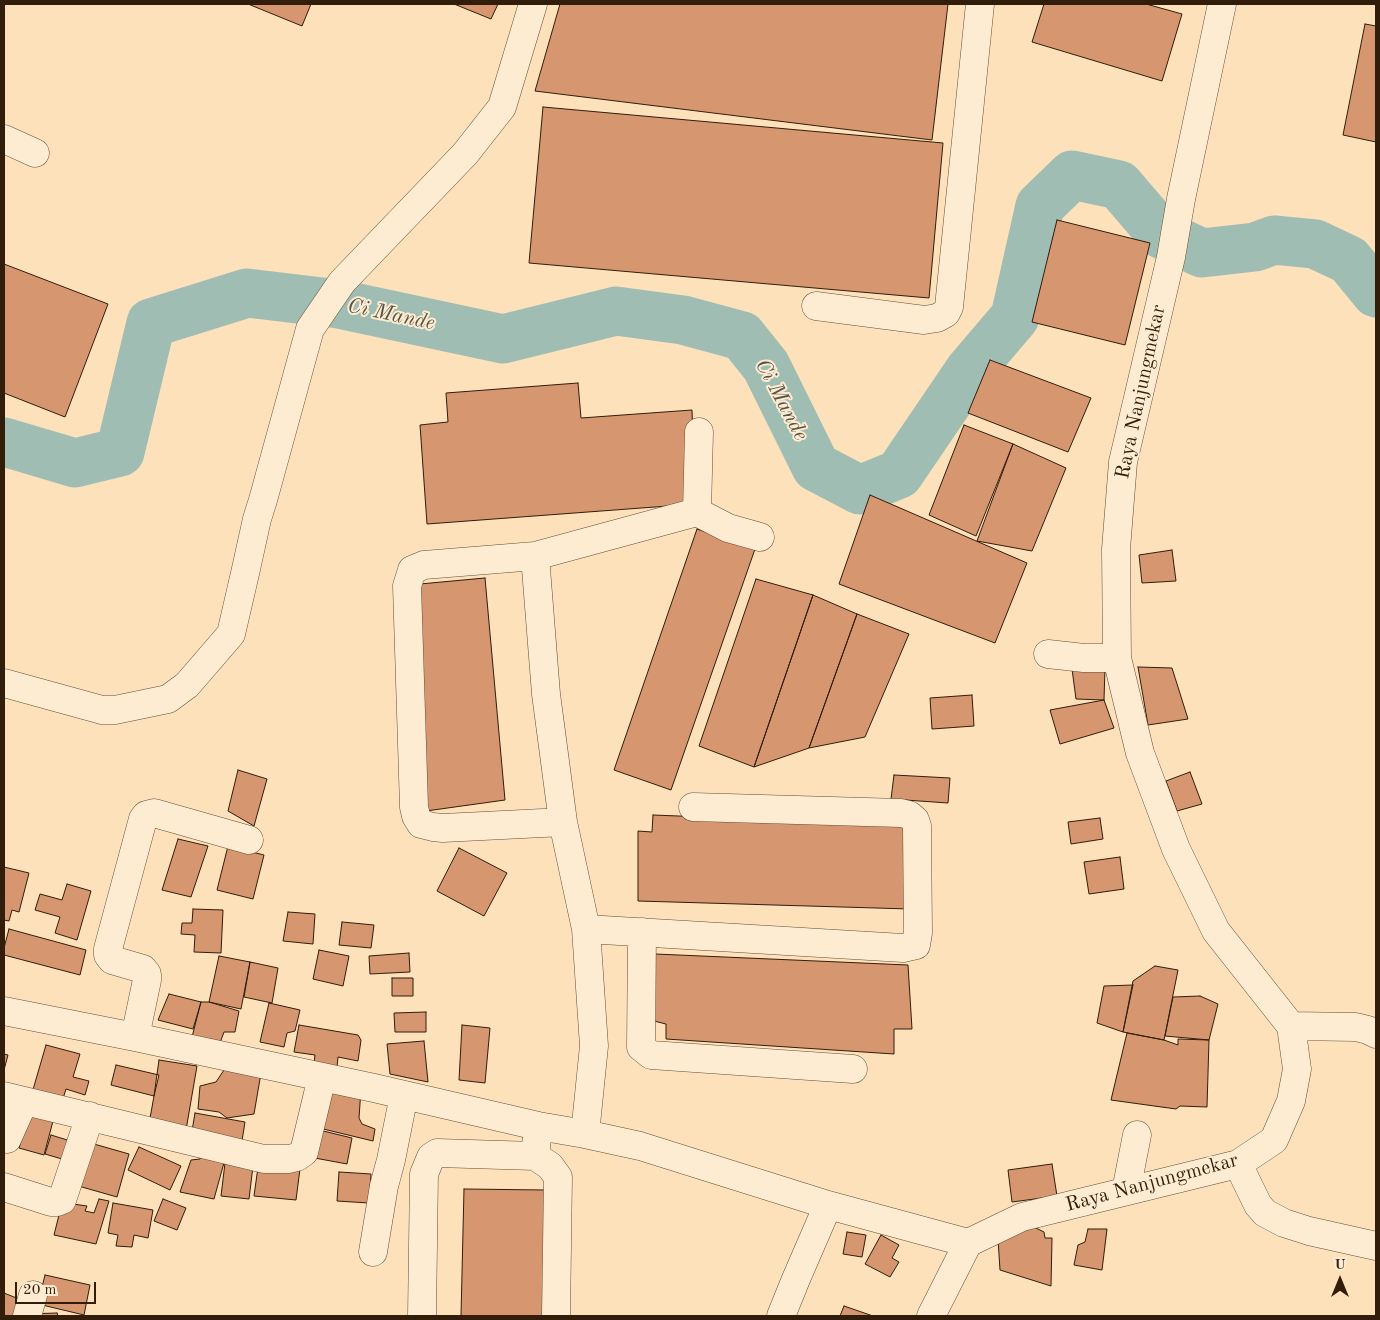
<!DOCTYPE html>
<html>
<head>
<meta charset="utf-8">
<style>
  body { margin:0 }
  #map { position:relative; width:1380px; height:1320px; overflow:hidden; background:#fce1ba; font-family:"Old Standard TT",serif }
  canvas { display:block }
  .frame { position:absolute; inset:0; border:5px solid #321c0a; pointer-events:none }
  .north { position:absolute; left:1315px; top:1255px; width:50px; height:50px; -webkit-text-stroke:4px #fdecd2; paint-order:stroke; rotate:0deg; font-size:14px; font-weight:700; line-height:20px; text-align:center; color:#321c0a }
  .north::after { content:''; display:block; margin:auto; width:18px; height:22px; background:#321c0a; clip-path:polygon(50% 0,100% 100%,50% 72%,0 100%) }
  .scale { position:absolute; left:15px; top:1282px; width:81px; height:22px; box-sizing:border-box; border:2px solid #321c0a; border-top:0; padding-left:6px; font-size:15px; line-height:18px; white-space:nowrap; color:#321c0a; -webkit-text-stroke:4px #fdecd2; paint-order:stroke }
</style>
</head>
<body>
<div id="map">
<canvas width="1380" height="1320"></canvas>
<div class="frame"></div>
<div class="north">U</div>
<div class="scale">20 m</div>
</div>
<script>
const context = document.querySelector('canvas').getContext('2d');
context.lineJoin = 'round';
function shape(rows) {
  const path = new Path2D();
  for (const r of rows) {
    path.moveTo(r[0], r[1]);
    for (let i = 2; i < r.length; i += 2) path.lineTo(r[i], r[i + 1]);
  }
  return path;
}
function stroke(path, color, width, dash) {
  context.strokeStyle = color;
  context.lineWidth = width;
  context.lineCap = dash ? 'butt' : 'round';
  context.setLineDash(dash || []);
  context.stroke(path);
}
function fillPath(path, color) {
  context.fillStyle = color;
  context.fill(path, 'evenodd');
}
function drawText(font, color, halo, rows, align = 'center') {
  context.font = font + ' "Old Standard TT",serif';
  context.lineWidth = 4;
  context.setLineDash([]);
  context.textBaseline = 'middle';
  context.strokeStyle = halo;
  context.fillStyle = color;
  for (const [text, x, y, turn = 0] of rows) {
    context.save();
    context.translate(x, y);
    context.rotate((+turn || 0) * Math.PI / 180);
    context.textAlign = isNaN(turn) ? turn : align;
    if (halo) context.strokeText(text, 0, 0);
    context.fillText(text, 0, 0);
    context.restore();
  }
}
const river = shape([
  [4,442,75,463,120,452,151,323,247,293,339,304,503,339,616,311,683,320,742,336,766,366,816,467,860,490,899,474,969,371,1015,317,1040,206,1072,175,1119,185,1161,234,1202,253,1255,247,1274,240,1315,244,1349,260,1376,293]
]);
const building = shape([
  [248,4,311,4,302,26,248,4],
  [454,4,498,4,491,19,454,4],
  [560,4,948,4,932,140,535,91,560,4],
  [1044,4,1146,4,1182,14,1162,81,1032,42,1044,4],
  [1365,24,1376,26,1376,142,1343,135,1365,24],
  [543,107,943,143,929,298,529,263,543,107],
  [1057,220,1150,243,1125,345,1032,322,1057,220],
  [4,264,108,304,65,417,4,393,4,264],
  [990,360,1091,398,1068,452,968,413,990,360],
  [578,383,581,418,692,410,695,504,427,524,420,425,448,422,446,393,578,383],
  [964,425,1013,444,976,536,929,515,964,425],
  [1013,444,1066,468,1032,551,977,541,1013,444],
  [870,495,1027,563,995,643,839,584,870,495],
  [697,529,755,549,671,790,614,770,697,529],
  [1172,550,1176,581,1142,583,1139,555,1172,550],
  [485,578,505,800,426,811,409,585,485,578],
  [756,579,813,595,754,767,699,746,756,579],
  [813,595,857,614,809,748,754,767,813,595],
  [857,614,909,634,865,737,809,748,857,614],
  [1138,667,1172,668,1188,719,1148,725,1138,667],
  [1105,668,1104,700,1076,699,1072,669,1105,668],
  [972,695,974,726,932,729,930,698,972,695],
  [1104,700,1114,728,1060,744,1050,710,1104,700],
  [238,770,267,779,254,826,228,811,238,770],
  [1190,772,1202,804,1177,811,1166,781,1190,772],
  [894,775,950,778,948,803,891,799,894,775],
  [653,815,907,825,910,909,638,901,638,831,652,832,653,815],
  [1100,818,1103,839,1071,844,1068,822,1100,818],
  [178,839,208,846,191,897,162,890,178,839],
  [228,846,264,855,253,899,217,890,228,846],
  [459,848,507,873,484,916,437,891,459,848],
  [1120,857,1124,889,1089,894,1084,862,1120,857],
  [4,867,29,873,19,912,12,910,9,921,4,920,4,867],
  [67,884,91,891,77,940,55,933,60,917,35,910,40,894,62,900,67,884],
  [193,909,223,910,221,953,194,952,195,935,181,934,182,923,192,923,193,909],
  [288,912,315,914,313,944,283,941,288,912],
  [342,922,374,925,371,948,339,945,342,922],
  [9,929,86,950,80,975,4,955,4,948,9,929],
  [319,950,349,956,343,986,313,979,319,950],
  [409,953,410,972,370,974,369,956,409,953],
  [655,954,908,965,912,1029,894,1029,894,1054,666,1039,666,1024,650,1020,655,954],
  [219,956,250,962,241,1009,209,1002,219,956],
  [250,962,278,968,272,1003,244,997,250,962],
  [1155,966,1178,970,1164,1040,1123,1032,1133,981,1155,966],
  [392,978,413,978,413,996,392,996,392,978],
  [1133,985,1123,1032,1097,1023,1104,986,1133,985],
  [169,994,201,1002,193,1029,158,1020,169,994],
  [1200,996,1218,1004,1209,1040,1165,1036,1173,997,1200,996],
  [201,1002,209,1002,239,1011,235,1032,224,1032,220,1043,192,1037,201,1002],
  [269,1003,300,1010,295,1031,287,1033,284,1047,260,1042,269,1003],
  [426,1012,426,1032,395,1032,394,1013,426,1012],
  [299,1025,358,1035,361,1040,358,1061,338,1057,337,1067,314,1063,315,1055,294,1052,299,1025],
  [462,1025,490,1028,485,1083,459,1080,462,1025],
  [1127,1033,1164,1040,1178,1045,1178,1039,1209,1040,1207,1107,1180,1106,1176,1109,1111,1100,1127,1033],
  [424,1041,428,1082,390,1074,387,1044,424,1041],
  [46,1045,80,1054,73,1077,89,1081,85,1095,66,1089,62,1102,32,1093,46,1045],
  [4,1054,8,1055,4,1070,4,1054],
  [159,1060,197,1066,186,1130,149,1124,154,1096,159,1060],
  [116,1065,159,1075,154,1096,111,1085,116,1065],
  [226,1067,261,1073,254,1114,227,1118,219,1112,198,1109,200,1086,216,1082,226,1067],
  [330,1081,361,1089,359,1118,362,1124,375,1129,373,1141,319,1128,330,1081],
  [195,1113,245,1122,241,1147,191,1137,195,1113],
  [29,1114,53,1121,44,1155,19,1148,29,1114],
  [315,1129,352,1138,347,1164,304,1156,315,1129],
  [51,1135,77,1143,72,1162,45,1154,51,1135],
  [87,1142,129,1154,117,1197,75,1185,87,1142],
  [139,1147,181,1166,170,1190,128,1170,139,1147],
  [202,1151,225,1159,214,1199,180,1192,191,1160,200,1159,202,1151],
  [259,1160,301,1161,296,1200,254,1196,259,1160],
  [225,1163,253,1166,249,1199,221,1196,225,1163],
  [1052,1164,1057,1196,1012,1202,1008,1170,1052,1164],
  [339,1172,371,1174,369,1203,337,1201,339,1172],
  [464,1189,545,1190,543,1316,461,1316,464,1189],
  [99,1199,109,1201,96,1244,54,1235,61,1207,73,1204,87,1206,85,1211,94,1213,99,1199],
  [163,1199,186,1208,177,1230,154,1221,163,1199],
  [113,1203,153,1210,148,1238,134,1235,132,1247,116,1246,118,1235,108,1233,113,1203],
  [1028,1224,1044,1232,1045,1238,1052,1238,1051,1286,1000,1270,998,1239,1028,1224],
  [1088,1229,1107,1229,1102,1270,1074,1265,1078,1245,1085,1242,1088,1229],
  [847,1232,866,1235,862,1257,843,1254,847,1232],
  [881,1235,899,1245,892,1258,899,1262,890,1277,865,1264,881,1235],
  [45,1275,90,1285,84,1315,38,1304,45,1275],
  [4,1293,24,1301,18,1316,4,1316,4,1293],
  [844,1306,873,1316,840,1316,844,1306],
  [57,1313,58,1316,26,1316,26,1314,57,1313]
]);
const minor = shape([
  [4,139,35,153],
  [816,306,924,320,937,318,946,313,949,307,980,4],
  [697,512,699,432],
  [535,556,546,694,563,822,586,929,594,1046,585,1134],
  [1048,654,1084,658,1117,658],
  [4,683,102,710,115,710,168,699,187,685,231,634,246,569,257,519,263,500,310,329,342,282,465,154,502,107,533,4],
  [563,822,443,828,433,827,421,824,416,816,414,807,407,586,412,570,424,565,535,556,697,512,728,528,760,537],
  [586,929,903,948,916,945,918,933,917,826,915,820,909,815,901,813,693,807],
  [642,932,641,1047,651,1055,853,1069],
  [4,1011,135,1037,374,1088,538,1126,585,1134,640,1146,828,1205,968,1243],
  [1291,1026,1356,1027,1368,1030,1376,1034],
  [135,1037,147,980,147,974,143,969,112,960,108,955,108,949,143,819,146,815,154,813,249,840],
  [4,1096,264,1159,289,1159,297,1157,304,1152,322,1077],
  [537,1138,535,1156,550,1166,558,1177,556,1316],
  [7,1139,24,1101],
  [1238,1164,1258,1205,1265,1213,1284,1223,1309,1231,1376,1246],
  [4,1187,51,1202,57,1202,62,1200,90,1116],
  [1126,1191,1137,1135],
  [373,1252,384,1186,391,1160,404,1095],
  [27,1316,33,1295],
  [422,1316,424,1174,431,1157,437,1153,535,1156],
  [781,1316,796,1279,828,1205],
  [931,1316,968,1243,1022,1217,1238,1164,1274,1140,1291,1101,1297,1069,1291,1026,1216,931,1176,849,1140,753,1117,658,1116,549,1123,462,1171,257,1181,199,1222,4]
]);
const streetNames = [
  ["Raya Nanjungmekar",1141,392,-78],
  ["Raya Nanjungmekar",1152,1183,-15]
];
const waterNames = [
  ["Ci Mande",391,315,12],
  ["Ci Mande",781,400,62]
];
stroke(river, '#9fbdb3', 49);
fillPath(building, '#d69670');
stroke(building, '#321c0a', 1);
stroke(minor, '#644d36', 29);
stroke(minor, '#fdecd2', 28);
drawText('20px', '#321c0a', '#fdecd2', streetNames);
drawText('italic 21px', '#585445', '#fdecd2', waterNames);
</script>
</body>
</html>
